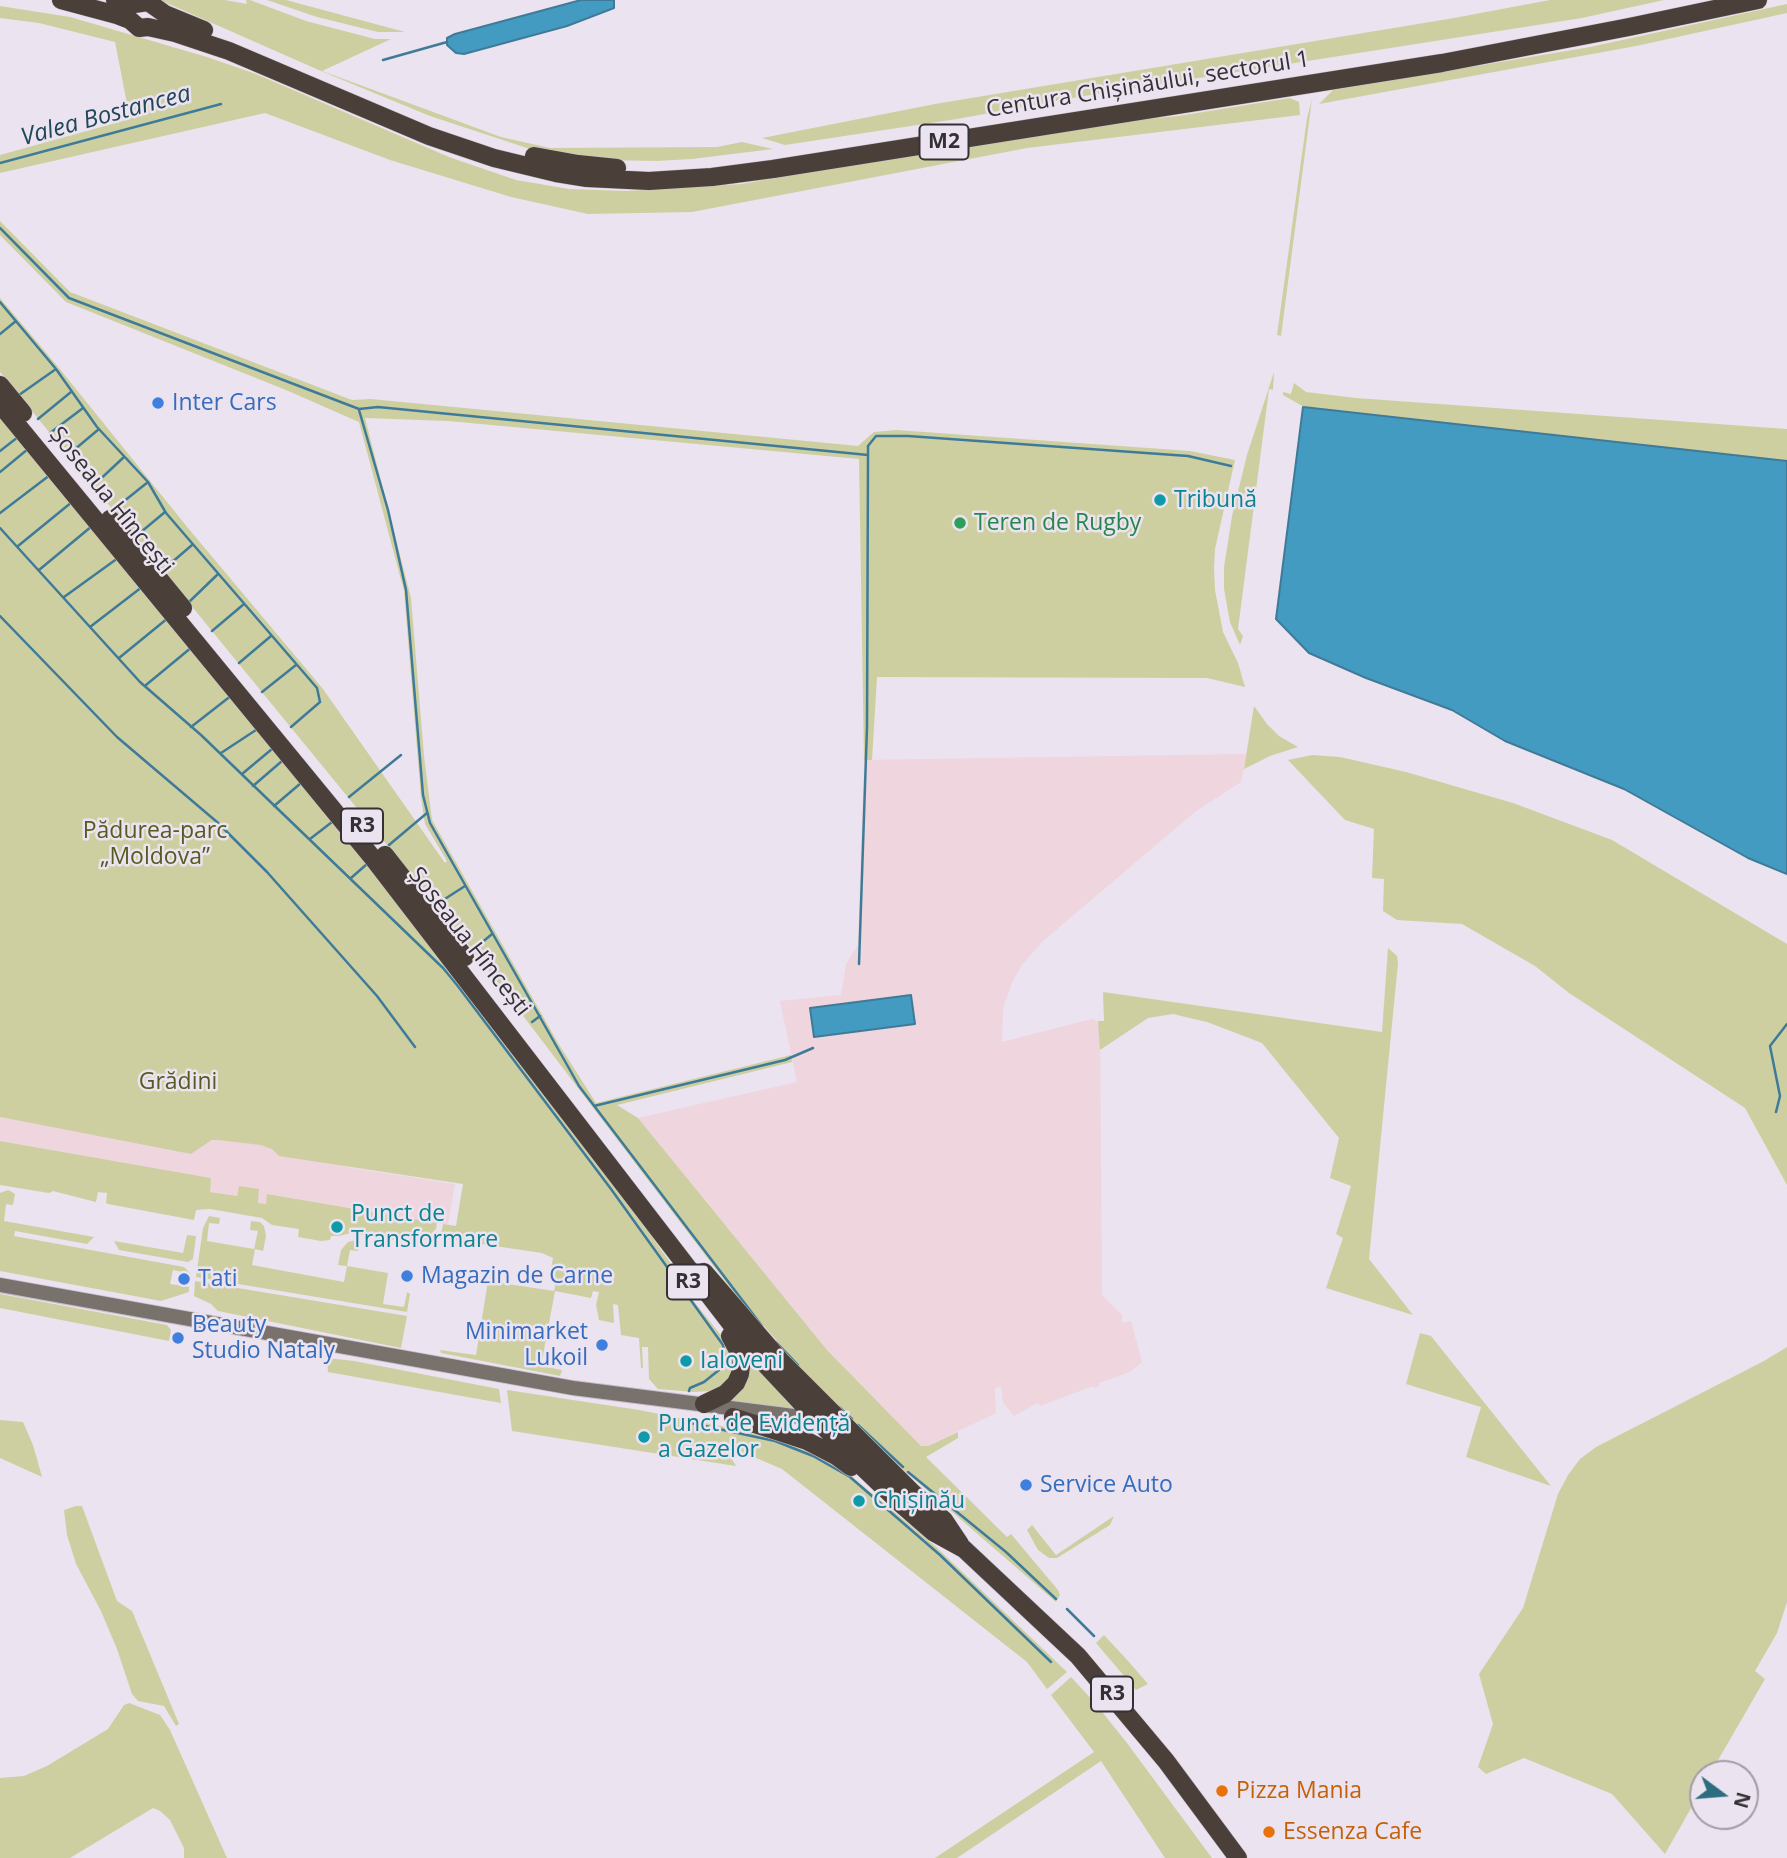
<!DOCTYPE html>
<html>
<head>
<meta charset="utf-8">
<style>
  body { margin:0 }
  #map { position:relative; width:1787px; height:1858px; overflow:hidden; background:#ebe3ef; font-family:"Open Sans",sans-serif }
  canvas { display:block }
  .north { position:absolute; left:1689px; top:1760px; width:70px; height:70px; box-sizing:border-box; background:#ebe3ef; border:2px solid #a29ca5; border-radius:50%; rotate:106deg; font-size:19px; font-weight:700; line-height:28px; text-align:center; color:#343136 }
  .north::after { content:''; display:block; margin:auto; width:24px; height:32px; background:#2c6e80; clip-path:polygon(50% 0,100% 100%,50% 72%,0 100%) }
</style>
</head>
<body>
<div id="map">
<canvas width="1787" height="1858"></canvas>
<div class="north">N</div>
</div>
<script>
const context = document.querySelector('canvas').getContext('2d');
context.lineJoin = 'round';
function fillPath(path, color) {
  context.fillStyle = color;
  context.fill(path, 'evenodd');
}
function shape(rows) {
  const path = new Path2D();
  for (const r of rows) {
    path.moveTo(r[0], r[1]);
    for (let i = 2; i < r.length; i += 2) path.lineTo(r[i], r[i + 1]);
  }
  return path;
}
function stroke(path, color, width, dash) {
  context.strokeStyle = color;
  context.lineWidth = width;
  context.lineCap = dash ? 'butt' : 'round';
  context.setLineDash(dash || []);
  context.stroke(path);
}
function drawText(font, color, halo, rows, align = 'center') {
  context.font = font + ' "Open Sans",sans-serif';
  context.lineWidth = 5;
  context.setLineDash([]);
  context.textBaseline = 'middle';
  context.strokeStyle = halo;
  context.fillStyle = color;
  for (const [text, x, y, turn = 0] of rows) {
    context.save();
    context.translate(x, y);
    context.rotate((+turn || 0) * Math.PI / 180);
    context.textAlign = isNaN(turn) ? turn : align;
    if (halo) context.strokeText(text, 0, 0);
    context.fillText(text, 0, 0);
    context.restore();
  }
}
const industrial = shape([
  [1247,754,1241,782,1196,811,1043,941,1021,966,1012,983,1003,1008,1002,1042,1088,1020,1094,1019,1100,1025,1102,1295,1122,1315,1122,1323,1131,1321,1142,1362,1130,1372,1099,1383,1099,1386,1094,1388,1093,1386,1040,1406,1038,1403,1014,1416,1003,1402,1001,1387,995,1388,996,1413,927,1446,921,1446,827,1350,638,1118,797,1082,780,1001,841,995,846,964,858,945,864,760],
  [0,1117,191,1154,213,1140,219,1140,260,1145,352,1168,455,1184,448,1225,268,1194,266,1204,257,1203,239,1186,237,1196,209,1192,211,1178,0,1141]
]);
const green = shape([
  [160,0,225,0,247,4,246,0,250,0,306,21,375,39,391,39,322,71,501,137,550,148,717,147,742,142,773,149,692,159,656,161,605,160,561,156,527,148,430,116,321,71],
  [267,0,286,0,405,32,378,32,317,17],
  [1550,0,1664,0,1582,18,1084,96,957,119,785,145,762,138,935,104,1454,18],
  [1787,4,1787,13,1636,46,1319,104,1333,90,1590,47],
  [0,6,70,17,207,57,256,74,449,157,516,180,569,189,627,191,741,184,1093,124,1178,116,1290,98,1299,102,1300,115,1027,148,692,212,588,214,511,197,390,160,265,113,0,173,0,155,130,119,115,42,39,23,0,18],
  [1312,99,1281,336,1277,335,1307,118],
  [0,221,70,292,352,400,371,399,858,446,874,432,896,430,1190,451,1235,460,1215,549,1214,568,1215,590,1223,632,1238,663,1245,687,1207,678,877,677,872,760,864,760,859,459,448,421,365,418,411,598,424,756,432,820,558,1043,596,1103,791,1055,792,1062,617,1105,638,1118,827,1350,921,1446,928,1446,958,1432,958,1438,926,1457,1007,1537,1011,1534,1058,1590,1060,1595,1056,1602,906,1472,818,1387,731,1289,473,950,0,372,0,298,59,368,188,528,323,689,445,863,447,861,425,824,421,797,404,591,359,422,286,390,66,302,0,235],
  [1274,372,1273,390,1269,389,1238,629,1243,636,1240,645,1230,622,1224,589,1224,567,1232,516,1247,455],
  [1294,383,1306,392,1356,398,1787,429,1787,461,1304,407,1283,395,1283,392,1291,394],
  [0,415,300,777,628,1202,671,1264,687,1293,728,1344,734,1361,730,1376,722,1386,711,1391,693,1392,658,1389,649,1379,648,1347,642,1347,643,1368,641,1368,639,1338,621,1335,618,1305,613,1304,614,1323,599,1320,596,1305,599,1292,593,1291,591,1298,555,1291,541,1366,562,1370,560,1376,441,1353,440,1350,476,1355,488,1281,554,1291,557,1278,550,1276,553,1258,542,1253,440,1238,430,1244,442,1230,443,1224,456,1226,463,1184,279,1156,272,1149,260,1145,218,1140,212,1140,191,1154,0,1117],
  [1254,706,1267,724,1279,736,1298,747,1270,756,1244,769],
  [1312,755,1340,757,1406,772,1513,803,1612,840,1787,944,1787,1185,1745,1108,1569,993,1535,966,1462,924,1397,920,1383,911,1384,879,1372,878,1374,829,1345,820,1288,760],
  [1388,948,1397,956,1398,963,1369,1259,1413,1315,1326,1288,1343,1238,1336,1234,1351,1186,1330,1178,1339,1138,1262,1043,1207,1022,1173,1014,1148,1018,1100,1050,1098,1021,1104,1021,1103,992,1382,1032],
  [0,1141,211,1178,210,1192,237,1196,239,1186,259,1189,258,1203,266,1204,267,1194,437,1223,436,1229,420,1244,351,1233,339,1236,331,1236,330,1240,321,1241,298,1237,299,1229,272,1225,262,1218,210,1209,196,1210,194,1220,108,1204,106,1203,107,1193,98,1192,96,1202,53,1191,49,1193,0,1185],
  [8,1190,15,1194,13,1205,6,1204,4,1221,94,1237,87,1244,15,1231,14,1236,184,1267,191,1274,173,1270,170,1284,189,1287,189,1292,161,1301,0,1271,0,1193],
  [209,1216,220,1218,219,1224,209,1223,207,1241,254,1249,258,1231,250,1230,251,1221,260,1222,264,1226,266,1236,263,1251,255,1249,252,1265,344,1282,347,1266,338,1265,341,1250,348,1242,360,1239,358,1251,350,1250,347,1266,388,1273,383,1304,404,1307,407,1292,410,1294,407,1312,196,1277,203,1228],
  [187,1235,196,1236,193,1259,188,1262,119,1250,114,1241,183,1253],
  [195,1281,407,1316,401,1348,218,1311,211,1304,194,1296],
  [0,1294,167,1325,171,1330,169,1341,0,1308],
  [1420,1333,1431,1336,1551,1486,1466,1457,1481,1407,1406,1384],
  [1787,1347,1787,1602,1777,1633,1755,1671,1765,1679,1710,1774,1703,1774,1703,1787,1665,1854,1612,1794,1524,1758,1486,1774,1478,1767,1493,1724,1479,1674,1523,1608,1558,1494,1568,1475,1580,1459,1596,1447,1764,1361],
  [747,1356,800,1412,719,1403],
  [327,1358,354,1361,499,1389,501,1403,328,1372],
  [507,1390,639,1410,746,1431,802,1448,827,1460,850,1475,935,1546,1067,1672,1047,1689,1027,1662,782,1469,723,1444,736,1466,512,1431],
  [0,1420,23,1422,33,1445,42,1477,0,1458],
  [76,1506,82,1506,117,1601,132,1611,179,1724,176,1726,164,1706,138,1701,132,1694,117,1649,101,1611,76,1564,67,1535,64,1510],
  [1114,1516,1110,1525,1057,1558,1049,1558,1038,1550,1027,1530,1032,1525,1056,1555],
  [1104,1635,1129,1662,1148,1684,1136,1690,1096,1643],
  [1071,1677,1095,1703,1127,1743,1212,1858,1165,1858,1101,1761,957,1858,935,1858,1094,1752,1051,1695],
  [129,1703,160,1715,170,1730,227,1858,184,1858,184,1848,170,1820,160,1811,153,1808,70,1858,0,1858,0,1778,24,1776,47,1766,108,1729,124,1705]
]);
const water = shape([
  [581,0,614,0,614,8,567,26,464,54,456,53,447,45,447,38,455,34,581,0],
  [1303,407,1787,461,1787,874,1748,858,1624,789,1505,741,1452,710,1366,678,1309,653,1276,619,1303,407],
  [911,995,915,1024,814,1037,810,1008,911,995]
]);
const stream = shape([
  [383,60,447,42],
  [0,163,221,104],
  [0,228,69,298,359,409,378,407,868,455,867,727,859,964],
  [0,302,56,369,97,427,148,482,166,513,317,688,320,702,291,727],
  [0,334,16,321],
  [19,395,56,369],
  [359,410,388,510,406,590,423,795,430,823,579,1086,762,1326],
  [38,419,71,392],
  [50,433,83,408],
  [0,451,18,437],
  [68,455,99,429],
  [868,455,868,446,876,436,908,436,1188,456,1231,466],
  [0,472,28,449],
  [93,486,124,457],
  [113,510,148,482],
  [0,513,50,475],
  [0,528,140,682,201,735,443,968,457,985,611,1189,723,1345,725,1358,719,1370,704,1382,690,1388,689,1391],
  [135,537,165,512],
  [18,546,72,502],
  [39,570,92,526],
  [163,570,192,545],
  [64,597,118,558],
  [189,602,218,574],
  [0,616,117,737,217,822,267,872,377,996,415,1047],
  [90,627,142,587],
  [212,631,244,604],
  [119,658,168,618],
  [239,663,271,636],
  [146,685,192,647],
  [262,692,296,665],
  [191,727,232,695],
  [221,753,259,728],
  [242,774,272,749],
  [253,786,282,761],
  [349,797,401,755],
  [274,806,301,783],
  [310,839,332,822],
  [389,845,427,813],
  [351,878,367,864],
  [437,904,465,886],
  [473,950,492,934],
  [532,1022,540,1016],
  [594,1106,785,1060,813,1048],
  [1776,1112,1780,1096,1770,1046,1787,1024],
  [776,1342,798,1365],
  [839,1407,852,1419],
  [686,1422,775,1441,813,1456,850,1477,940,1555,1051,1662],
  [858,1425,903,1467],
  [908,1472,1006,1552,1056,1599],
  [1067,1609,1094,1636]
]);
const secondary = shape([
  [0,1285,573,1388,817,1419]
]);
const highway = shape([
  [61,0,117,15,130,20,139,28,148,27,175,33,229,51,429,136,494,158,556,173,587,178,649,181,712,177,773,169,1442,63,1629,27,1758,0],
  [115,0,134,4,148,2,165,14,204,30],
  [534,156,578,164,617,168],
  [0,385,23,413],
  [0,404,372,857,748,1346,855,1460,902,1505,933,1532,964,1549,1078,1656,1166,1761,1238,1858],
  [110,519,183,608],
  [385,855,465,957],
  [704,1272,780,1360,913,1493,944,1520,960,1544],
  [704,1404,725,1394,736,1383,740,1374,742,1358,730,1336],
  [733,1417,807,1441,836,1456,851,1467]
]);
const markers = [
  [158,403,7,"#3f7fe0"],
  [1160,500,7,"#0f9aa8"],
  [960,523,7,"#2e9e5b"],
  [337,1227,7,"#0f9aa8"],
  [407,1276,7,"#3f7fe0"],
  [184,1279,7,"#3f7fe0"],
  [178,1338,7,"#3f7fe0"],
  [602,1345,7,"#3f7fe0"],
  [686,1361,7,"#0f9aa8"],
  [644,1437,7,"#0f9aa8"],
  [1026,1485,7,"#3f7fe0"],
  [859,1501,7,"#0f9aa8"],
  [1222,1791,7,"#e8710a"],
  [1269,1832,7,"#e8710a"]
];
const shields = [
  [944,142,49],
  [362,826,42],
  [688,1282,42],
  [1112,1694,42]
];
const shieldNames = [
  ["M2",944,142],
  ["R3",362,826],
  ["R3",688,1282],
  ["R3",1112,1694]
];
const streetNames = [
  ["Centura Chișinăului, sectorul 1",1148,85,-9],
  ["Șoseaua Hîncești",111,501,51],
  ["Șoseaua Hîncești",469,942,52]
];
const shopNames = [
  ["Inter Cars",172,403],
  ["Magazin de Carne",421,1276],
  ["Tati",198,1279],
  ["Beauty",192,1325],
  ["Studio Nataly",192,1351],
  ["Minimarket",588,1332,"right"],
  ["Lukoil",588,1358,"right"],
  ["Service Auto",1040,1485]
];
const cultureNames = [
  ["Tribună",1174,500],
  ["Punct de",351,1214],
  ["Transformare",351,1240],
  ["Ialoveni",700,1361],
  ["Punct de Evidență",658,1424],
  ["a Gazelor",658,1450],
  ["Chișinău",873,1501]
];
const leisureNames = [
  ["Teren de Rugby",974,523]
];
const parkNames = [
  ["Pădurea-parc",155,831],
  ["„Moldova”",155,857],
  ["Grădini",178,1082]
];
const foodNames = [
  ["Pizza Mania",1236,1791],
  ["Essenza Cafe",1283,1832]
];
const waterNames = [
  ["Valea Bostancea",106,116,-15]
];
fillPath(industrial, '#eed5de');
fillPath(green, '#cdcfa1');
fillPath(water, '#449bc2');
stroke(water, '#3f7b98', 2);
stroke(stream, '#3f7b98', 2.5);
stroke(secondary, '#c6bfca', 16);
stroke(highway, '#c6bfca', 19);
stroke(secondary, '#79716c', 14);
stroke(highway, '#4b3f3a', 18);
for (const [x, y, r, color] of markers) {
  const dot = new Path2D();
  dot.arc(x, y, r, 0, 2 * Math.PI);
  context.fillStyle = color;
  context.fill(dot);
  stroke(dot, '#ebe3ef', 2.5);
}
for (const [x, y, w] of shields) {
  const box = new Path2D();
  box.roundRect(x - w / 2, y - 17.5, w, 35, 5);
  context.fillStyle = '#ebe3ef';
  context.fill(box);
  stroke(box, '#343136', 2);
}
drawText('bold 21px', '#343136', null, shieldNames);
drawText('23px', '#343136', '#ebe3ef', streetNames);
drawText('23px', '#366cbe', '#ebe3ef', shopNames, 'left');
drawText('23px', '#0d838f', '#ebe3ef', cultureNames, 'left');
drawText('23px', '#27864d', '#ebe3ef', leisureNames, 'left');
drawText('23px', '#595a21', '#ebe3ef', parkNames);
drawText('23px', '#c56008', '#ebe3ef', foodNames, 'left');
drawText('italic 24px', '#224759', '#ebe3ef', waterNames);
</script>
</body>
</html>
